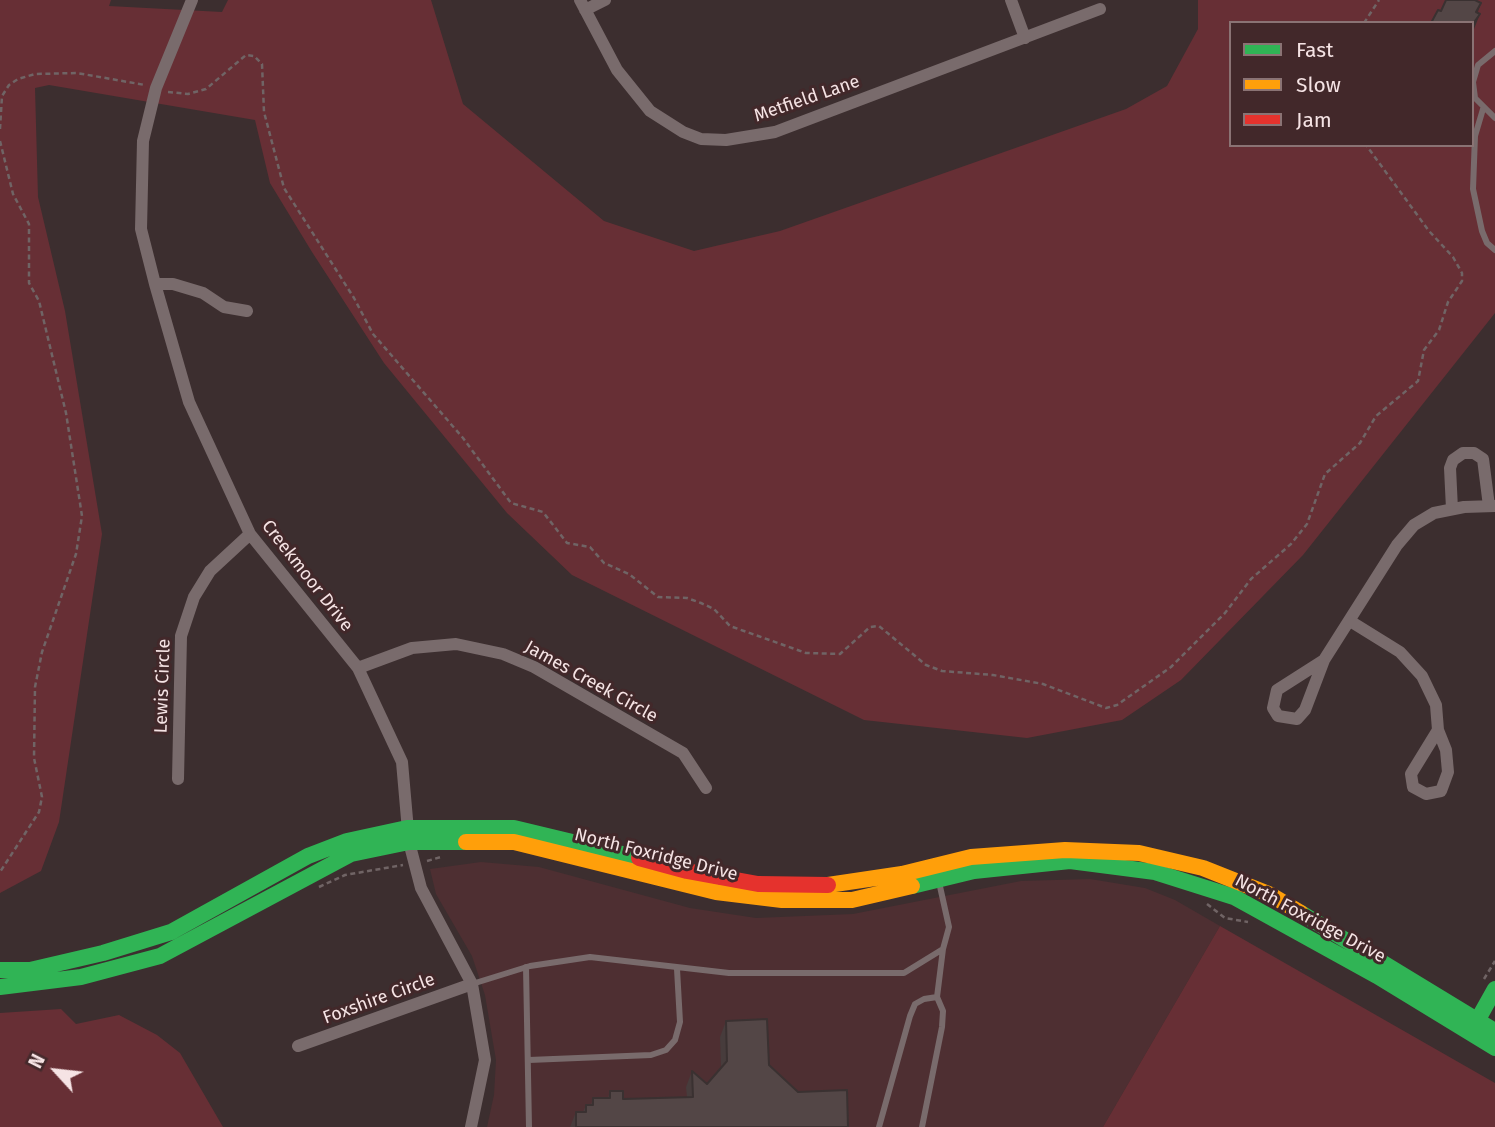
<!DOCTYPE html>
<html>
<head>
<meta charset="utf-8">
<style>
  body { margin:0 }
  #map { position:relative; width:1495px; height:1127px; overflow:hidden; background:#3c2e2f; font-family:"Fira Sans",sans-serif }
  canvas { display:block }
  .legend { position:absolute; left:1229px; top:21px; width:245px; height:126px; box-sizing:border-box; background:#42282a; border:2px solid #8a7374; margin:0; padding:9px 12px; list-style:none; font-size:21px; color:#f5e3e4 }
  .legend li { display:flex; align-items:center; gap:14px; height:35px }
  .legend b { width:35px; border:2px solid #8a7374 }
  .north { position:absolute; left:21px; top:1036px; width:70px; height:70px; -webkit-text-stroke:5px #42282a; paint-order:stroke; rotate:297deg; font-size:19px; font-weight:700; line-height:28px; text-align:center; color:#f5e3e4 }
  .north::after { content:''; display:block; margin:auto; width:24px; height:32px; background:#f5e3e4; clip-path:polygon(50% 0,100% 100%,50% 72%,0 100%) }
</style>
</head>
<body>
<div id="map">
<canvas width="1495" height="1127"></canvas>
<ul class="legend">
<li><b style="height:9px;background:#30b455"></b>Fast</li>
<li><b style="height:9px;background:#ff9f0a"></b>Slow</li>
<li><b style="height:9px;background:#e5322d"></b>Jam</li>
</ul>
<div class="north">N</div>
</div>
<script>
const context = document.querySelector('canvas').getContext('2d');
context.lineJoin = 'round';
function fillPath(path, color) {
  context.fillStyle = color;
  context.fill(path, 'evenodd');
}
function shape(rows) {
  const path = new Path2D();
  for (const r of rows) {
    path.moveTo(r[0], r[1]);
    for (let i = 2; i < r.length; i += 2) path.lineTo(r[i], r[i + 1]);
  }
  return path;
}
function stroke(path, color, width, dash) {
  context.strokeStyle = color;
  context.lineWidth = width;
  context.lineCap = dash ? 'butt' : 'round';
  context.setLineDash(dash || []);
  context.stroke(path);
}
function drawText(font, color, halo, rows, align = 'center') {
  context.font = font + ' "Fira Sans",sans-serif';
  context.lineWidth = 6;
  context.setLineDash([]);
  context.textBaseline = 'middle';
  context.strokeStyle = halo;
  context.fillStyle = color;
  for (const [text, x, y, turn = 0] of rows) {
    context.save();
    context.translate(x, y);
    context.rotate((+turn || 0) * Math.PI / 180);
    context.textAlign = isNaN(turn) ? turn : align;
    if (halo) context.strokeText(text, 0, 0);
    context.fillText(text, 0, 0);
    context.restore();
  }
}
const built = shape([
  [481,862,539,867,690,908,756,918,853,914,1021,881,1090,879,1145,888,1175,900,1220,926,1103,1127,487,1127,494,1095,496,1060,485,995,472,956,436,894,430,869]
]);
const green = shape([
  [0,0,111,0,109,6,222,12,228,0,431,0,463,104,604,221,694,251,780,231,1126,109,1167,86,1198,29,1198,0,1495,0,1495,313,1303,555,1181,680,1122,720,1027,738,864,720,572,575,507,513,384,363,312,252,270,183,255,120,49,85,35,88,38,197,65,311,102,534,59,822,41,871,0,893],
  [1231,23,1472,23,1472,145,1231,145],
  [1220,926,1495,1083,1495,1127,1103,1127],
  [61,1009,76,1024,119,1015,157,1035,180,1053,223,1127,0,1127,0,1013]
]);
const path = shape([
  [1364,23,1379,0],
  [168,92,188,94,206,89,246,55,254,56,262,64,264,112,284,188,354,298,373,334,463,438,511,503,543,512,567,543,590,547,604,563,629,574,658,597,687,598,701,603,714,609,730,626,806,653,840,654,870,627,879,626,926,665,942,671,993,675,1043,684,1106,708,1117,705,1171,667,1225,613,1251,579,1291,544,1307,524,1325,474,1360,443,1376,416,1418,381,1424,350,1439,330,1448,302,1462,281,1462,273,1453,257,1429,231,1366,145],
  [0,129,2,96,9,85,18,79,35,74,77,73,145,85],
  [0,141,13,194,29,224,29,283,39,301,66,413,82,516,76,554,42,652,35,687,34,758,42,797,39,812,0,872],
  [427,861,441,857],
  [319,887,345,875,403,865],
  [1207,904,1225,918,1248,922],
  [1484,979,1495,961]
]);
const lane = shape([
  [1495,51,1478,65,1473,82,1475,98,1495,118],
  [1483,109,1475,136,1473,189,1482,231,1487,243,1495,250],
  [526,967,529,1127],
  [472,984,530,966,590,957,729,973,904,973,943,949,949,927,939,882],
  [529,1060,651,1055,666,1050,675,1040,680,1022,677,969],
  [879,1127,910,1016,915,1004,924,999,937,997],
  [922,1127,942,1027,943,1011,937,997,943,949]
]);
const street = shape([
  [192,0,156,88,143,141,141,229,155,284,189,402,250,534,358,668,402,762,409,842,421,888,472,984,485,1060,471,1127],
  [580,0,617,70,650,111,683,132,701,139,726,140,775,132,1100,9],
  [1011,0,1025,38],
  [585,10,605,0],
  [155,284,173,284,203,293,224,307,247,311],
  [1452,509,1450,468,1453,460,1463,453,1474,453,1483,459,1489,506],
  [1350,621,1400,652,1422,676,1436,705,1438,730,1411,774,1413,787,1426,794,1441,791,1448,772,1446,750,1438,730],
  [1324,660,1277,690,1273,708,1278,716,1297,719,1305,710,1324,660,1397,545,1414,525,1434,513,1464,507,1495,506],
  [358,668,412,648,456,644,503,654,534,667,683,753,706,788],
  [178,779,181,636,194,597,210,571,250,534],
  [298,1046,472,984]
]);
const fast = shape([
  [912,886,974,871,1070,861,1155,872,1234,897,1377,976,1495,1048],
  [1301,913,1495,1031],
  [0,970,30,970,103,953,171,932,308,856,347,841,407,828,514,828,639,858],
  [0,987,81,977,160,956,351,854,409,842,466,842],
  [1472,1030,1495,989]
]);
const slow = shape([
  [466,842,514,842,716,892,782,900,852,900,912,886],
  [828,885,902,874,971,857,1065,850,1139,853,1203,868,1271,895,1301,913]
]);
const jam = shape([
  [639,858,687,871,758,884,828,885]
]);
const wall = shape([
  [726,1021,769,1065,798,1092,848,1127,570,1127,576,1112,583,1112,586,1105,591,1105,593,1098,608,1098,610,1091,623,1099,687,1097,686,1087,692,1071,707,1084,721,1068,720,1037]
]);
const shadedWall = shape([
  [1481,3,1474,23,1480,14,1472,34,1472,23]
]);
const building = shape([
  [1446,0,1475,0,1481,3,1476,12,1480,14,1472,25,1472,23,1431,23,1438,10,1441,11,1446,0],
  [767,1019,769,1065,798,1092,847,1090,848,1127,576,1127,576,1112,586,1112,586,1105,593,1105,593,1098,610,1098,610,1091,623,1091,623,1099,693,1097,692,1071,707,1084,727,1061,726,1021,767,1019]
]);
const streetNames = [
  ["Metfield Lane",807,99,-19],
  ["Creekmoor Drive",307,576,52],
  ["James Creek Circle",591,682,29],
  ["Lewis Circle",163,686,-88],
  ["North Foxridge Drive",656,855,14],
  ["North Foxridge Drive",1310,919,28],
  ["Foxshire Circle",379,999,-20]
];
fillPath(built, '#4e2f32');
fillPath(green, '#672f35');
stroke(path, '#706465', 2.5, [5, 3.5]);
stroke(lane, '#796b6c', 6);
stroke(street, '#796b6c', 12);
stroke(fast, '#30b455', 16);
stroke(slow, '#ff9f0a', 16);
stroke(jam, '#e5322d', 16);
fillPath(wall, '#473c3c');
fillPath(shadedWall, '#3a3131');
fillPath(building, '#534646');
stroke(building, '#3a3131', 2);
drawText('18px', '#f5e3e4', '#42282a', streetNames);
</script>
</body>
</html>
